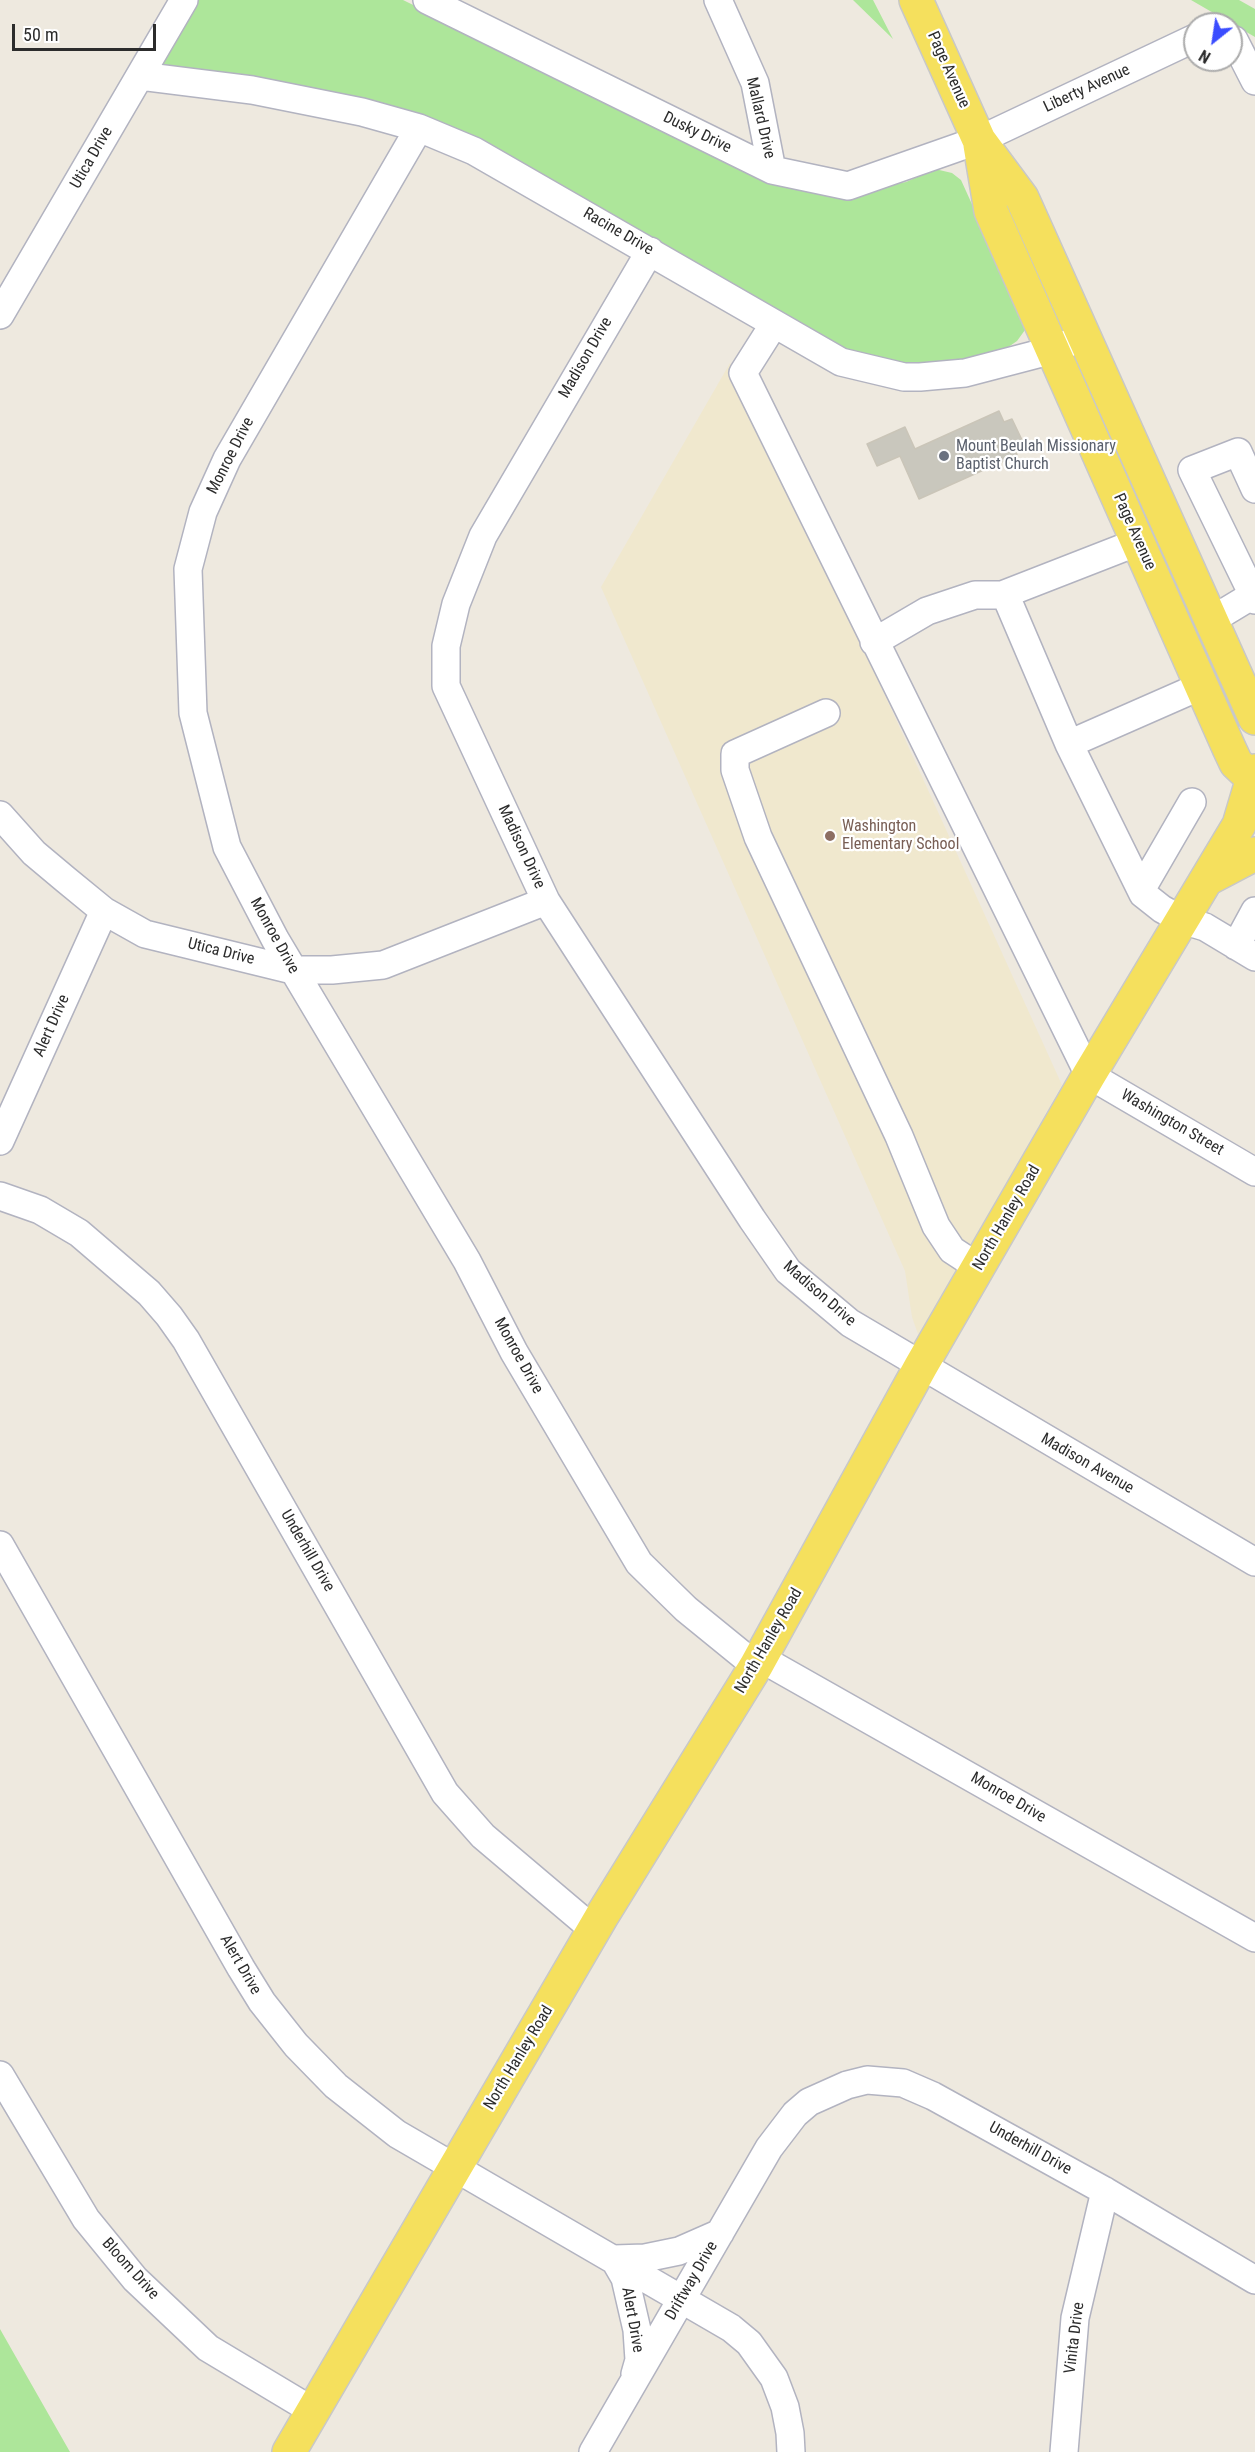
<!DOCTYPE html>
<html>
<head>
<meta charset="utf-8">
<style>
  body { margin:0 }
  #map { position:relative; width:1255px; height:2452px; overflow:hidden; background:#eee9df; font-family:"Roboto Condensed",sans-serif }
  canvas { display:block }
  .north { position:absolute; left:1183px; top:12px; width:60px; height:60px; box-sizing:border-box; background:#fff; border:2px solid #ababab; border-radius:50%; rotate:210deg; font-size:16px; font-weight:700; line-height:24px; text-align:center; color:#2c2c2c }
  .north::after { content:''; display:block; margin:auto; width:21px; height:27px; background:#3b4dff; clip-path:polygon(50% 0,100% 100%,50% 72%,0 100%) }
  .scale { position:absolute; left:12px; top:24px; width:144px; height:27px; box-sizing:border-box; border:3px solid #2c2c2c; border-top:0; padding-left:8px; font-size:18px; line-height:21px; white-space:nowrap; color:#2c2c2c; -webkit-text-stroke:4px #fff; paint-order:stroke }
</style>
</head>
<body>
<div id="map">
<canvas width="1255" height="2452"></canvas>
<div class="north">N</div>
<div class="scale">50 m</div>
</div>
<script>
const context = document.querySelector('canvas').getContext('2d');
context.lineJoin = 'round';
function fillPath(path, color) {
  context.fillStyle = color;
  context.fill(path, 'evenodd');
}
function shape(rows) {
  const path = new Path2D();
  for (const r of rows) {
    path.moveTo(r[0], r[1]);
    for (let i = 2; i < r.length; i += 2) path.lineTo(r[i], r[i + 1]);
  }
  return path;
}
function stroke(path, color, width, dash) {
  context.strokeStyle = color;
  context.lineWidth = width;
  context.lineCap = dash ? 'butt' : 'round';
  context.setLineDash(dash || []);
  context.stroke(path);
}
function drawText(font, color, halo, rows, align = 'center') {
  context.font = font + ' "Roboto Condensed",sans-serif';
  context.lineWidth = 4.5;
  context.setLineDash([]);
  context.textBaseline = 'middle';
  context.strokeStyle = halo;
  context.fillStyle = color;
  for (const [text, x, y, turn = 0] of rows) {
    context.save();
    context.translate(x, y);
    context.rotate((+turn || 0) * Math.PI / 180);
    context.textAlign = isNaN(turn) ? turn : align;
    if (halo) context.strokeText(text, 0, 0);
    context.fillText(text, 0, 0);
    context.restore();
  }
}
const education = shape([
  [730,363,825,563,1062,1085,919,1337,912,1317,905,1271,601,587]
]);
const green = shape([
  [197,0,403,0,767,178,847,194,906,182,935,169,952,173,961,180,1024,319,1025,330,1017,341,1004,350,968,362,902,364,850,353,493,146,432,121,319,89,165,68,163,61],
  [853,0,873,0,893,39],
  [1191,0,1239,0,1255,9,1255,37],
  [0,2329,70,2452,0,2452]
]);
const building = shape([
  [999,411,1004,422,1012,419,1022,440,1013,444,1017,455,919,499,900,456,877,466,867,444,905,427,915,449,999,411]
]);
const minor = shape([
  [427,0,772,170,848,186,979,140,1195,38],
  [718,0,755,83,772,170],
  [1231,40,1234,40,1255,81],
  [140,76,252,90,362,112,419,128,474,151,841,362,904,377,920,377,965,373,1053,350,1069,343],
  [419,128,227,459,203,512,188,569,193,713,227,847,275,939,467,1261,514,1352,639,1563,686,1609,756,1666],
  [650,251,483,536,456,604,446,646,446,686,546,901,752,1219,788,1271,850,1323,1255,1562],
  [0,315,184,0],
  [774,324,743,373,1089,1075,1255,1172],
  [1005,594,1069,744,1143,894,1162,909,1182,920,1205,927,1255,957],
  [1253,595,1192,470,1238,452,1255,489],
  [1210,621,1253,595,1255,600],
  [874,642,927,611,975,595,1002,595,1138,542],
  [826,713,735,754,735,770,758,837,899,1136,936,1226,952,1250,978,1267],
  [1069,744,1201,686],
  [0,815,34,853,65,879,104,911,145,934,292,970,332,970,383,965,546,901],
  [1141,890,1192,802],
  [1236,946,1255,911],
  [0,1141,104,911],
  [0,1196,40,1210,79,1233,149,1293,169,1316,186,1340,445,1793,483,1836,594,1930],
  [0,1545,241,1968,262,2002,296,2045,336,2086,397,2134,731,2328,749,2343,774,2378,785,2407,790,2433,791,2452],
  [760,1658,1255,1938],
  [0,2075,86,2219,135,2279,208,2348,313,2411],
  [635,2374,639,2360,637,2330,625,2278,614,2259,645,2258,679,2251,720,2233],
  [593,2452,769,2148,795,2114,809,2102,847,2085,867,2080,903,2083,933,2096,1105,2191,1255,2280],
  [1064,2452,1075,2318,1105,2191]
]);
const major = shape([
  [916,0,979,140,1022,198,1255,718],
  [980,145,991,211,1229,748,1236,763,1255,781],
  [1209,878,1255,854],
  [289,2452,603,1914,756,1666,921,1366,1089,1075,1239,825,1255,771]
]);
const markers = [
  [944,456,6,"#6b7280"],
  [830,836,6,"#8d6e63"]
];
const streetNames = [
  ["Page Avenue",948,70,66],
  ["Liberty Avenue",1087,89,-25],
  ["Mallard Drive",760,118,77],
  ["Dusky Drive",697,133,26],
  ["Utica Drive",92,158,-60],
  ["Racine Drive",618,232,30],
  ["Madison Drive",586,358,-60],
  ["Monroe Drive",231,456,-63],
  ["Page Avenue",1134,532,66],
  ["Madison Drive",521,847,65],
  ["Monroe Drive",274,936,61],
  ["Utica Drive",221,952,14],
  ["Alert Drive",52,1026,-66],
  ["Washington Street",1172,1123,30],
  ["North Hanley Road",1007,1218,-60],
  ["Madison Drive",819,1294,41],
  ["Monroe Drive",518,1356,61],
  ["Madison Avenue",1087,1464,30],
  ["Underhill Drive",307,1551,60],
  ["North Hanley Road",769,1641,-60],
  ["Monroe Drive",1008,1798,30],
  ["Alert Drive",240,1965,60],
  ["North Hanley Road",519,2058,-59],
  ["Underhill Drive",1030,2149,29],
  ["Bloom Drive",130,2269,48],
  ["Driftway Drive",692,2281,-60],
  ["Alert Drive",632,2320,80],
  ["Vinita Drive",1075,2338,-83]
];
const worshipNames = [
  ["Mount Beulah Missionary",956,447],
  ["Baptist Church",956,465]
];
const educationNames = [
  ["Washington",842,827],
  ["Elementary School",842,845]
];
fillPath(education, '#f0e8ce');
fillPath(green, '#ade69a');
fillPath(building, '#c9c7bd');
stroke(building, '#cac5b8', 1.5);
stroke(minor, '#b2b3c0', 30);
stroke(major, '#c8c8c8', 36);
stroke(minor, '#fff', 27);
stroke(major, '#f5e05d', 33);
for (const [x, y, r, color] of markers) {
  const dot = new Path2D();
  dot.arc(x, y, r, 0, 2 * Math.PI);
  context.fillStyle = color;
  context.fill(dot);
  stroke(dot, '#fff', 2);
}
drawText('16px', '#2c2c2c', '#fff', streetNames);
drawText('16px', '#5b616d', '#fff', worshipNames, 'left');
drawText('16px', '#785e54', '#fff', educationNames, 'left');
</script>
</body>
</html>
